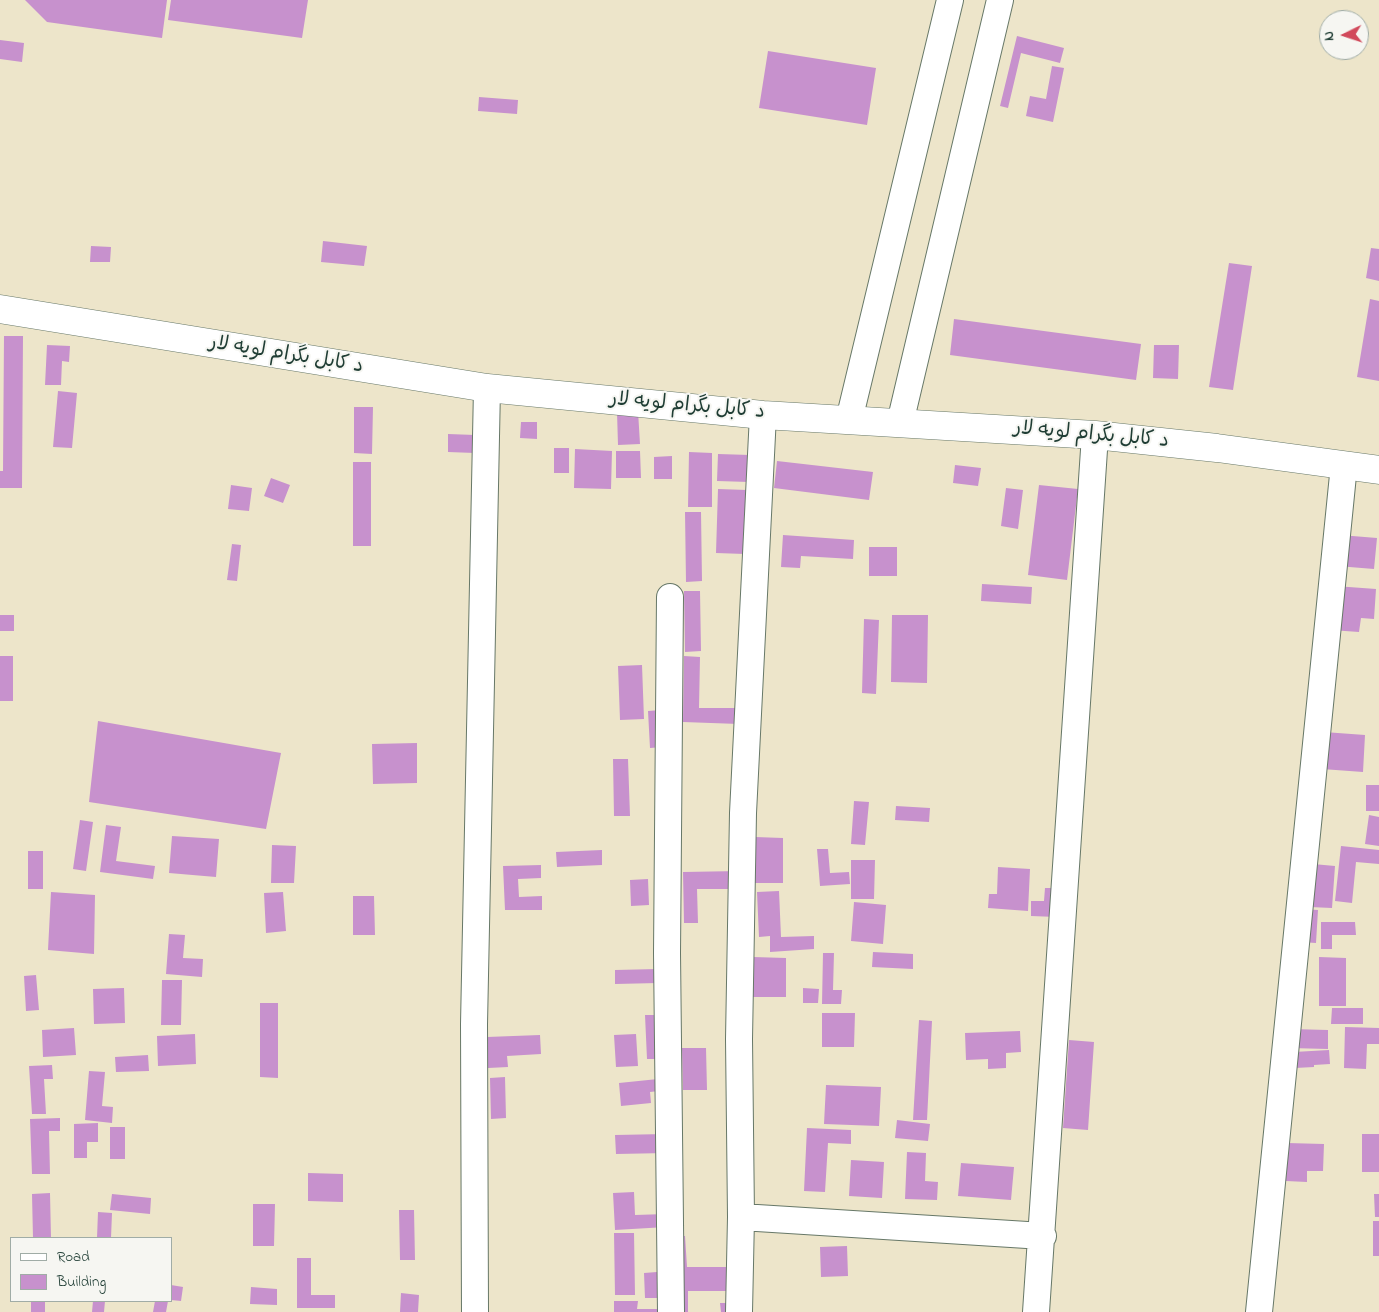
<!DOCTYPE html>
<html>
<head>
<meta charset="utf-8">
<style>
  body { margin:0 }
  #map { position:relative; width:1379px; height:1312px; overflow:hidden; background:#ede5ca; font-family:"Indie Flower",sans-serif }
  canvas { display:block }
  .legend { position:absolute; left:10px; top:1237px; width:162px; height:65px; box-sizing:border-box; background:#f6f6f2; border:1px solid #a0aca6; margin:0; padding:6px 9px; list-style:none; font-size:15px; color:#1f3d34 }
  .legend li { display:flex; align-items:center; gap:10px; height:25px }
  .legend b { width:25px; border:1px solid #a0aca6 }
  .north { position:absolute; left:1319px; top:10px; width:50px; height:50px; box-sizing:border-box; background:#f6f6f2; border:1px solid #a0aca6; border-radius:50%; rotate:266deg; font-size:14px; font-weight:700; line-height:20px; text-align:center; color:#1f3d34 }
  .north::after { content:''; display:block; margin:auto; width:18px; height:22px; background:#d1495b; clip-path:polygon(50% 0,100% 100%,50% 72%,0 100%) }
</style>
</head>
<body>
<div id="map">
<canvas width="1379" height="1312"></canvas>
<ul class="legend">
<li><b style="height:6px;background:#fff"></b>Road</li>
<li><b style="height:14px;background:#c791cd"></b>Building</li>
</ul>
<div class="north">N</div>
</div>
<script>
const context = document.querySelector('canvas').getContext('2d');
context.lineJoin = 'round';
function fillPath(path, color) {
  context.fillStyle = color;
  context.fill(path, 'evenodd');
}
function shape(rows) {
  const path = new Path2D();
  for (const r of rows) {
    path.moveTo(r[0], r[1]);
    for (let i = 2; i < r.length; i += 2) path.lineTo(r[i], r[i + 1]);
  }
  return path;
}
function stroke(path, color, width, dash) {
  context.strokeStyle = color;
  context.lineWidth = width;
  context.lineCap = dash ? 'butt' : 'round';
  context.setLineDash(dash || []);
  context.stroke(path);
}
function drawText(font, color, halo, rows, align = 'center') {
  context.font = font + ' "Indie Flower","Playpen Sans Arabic",sans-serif';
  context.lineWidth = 4;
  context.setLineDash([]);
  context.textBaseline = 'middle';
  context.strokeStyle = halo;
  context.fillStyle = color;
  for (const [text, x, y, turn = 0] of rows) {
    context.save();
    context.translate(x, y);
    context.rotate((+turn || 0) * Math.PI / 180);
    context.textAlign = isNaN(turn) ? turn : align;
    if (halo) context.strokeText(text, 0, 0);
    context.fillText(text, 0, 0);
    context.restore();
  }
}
const building = shape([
  [25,0,167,0,162,38,47,22],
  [171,0,308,0,302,38,168,20],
  [1017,36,1064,48,1060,63,1021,53,1008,108,1000,106],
  [0,40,24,43,22,62,0,59],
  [768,51,876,68,867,125,759,108],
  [1052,66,1064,68,1053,122,1026,116,1030,96,1046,99],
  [479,97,518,100,517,114,478,111],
  [323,241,367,246,364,266,321,262],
  [91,246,111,247,110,262,90,262],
  [1371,248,1379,249,1379,281,1366,278],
  [1229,263,1252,266,1233,390,1209,387],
  [1370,299,1379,301,1379,381,1357,377],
  [954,319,1141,344,1136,380,950,355],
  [4,336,23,336,22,488,0,488,0,471,3,471],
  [47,345,70,346,69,362,62,361,61,385,45,385],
  [1154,345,1179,345,1178,379,1153,378],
  [58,391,77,393,72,448,53,447],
  [354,407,373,407,372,454,354,453],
  [638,411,640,444,618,445,617,412],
  [521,422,537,422,537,439,520,438],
  [448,434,475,435,475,453,448,452],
  [554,448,569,448,569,473,554,473],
  [575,449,612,451,611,489,574,488],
  [616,451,640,451,641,478,616,478],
  [689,452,712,453,712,507,688,507],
  [718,454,750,455,749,482,717,481],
  [672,456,672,479,654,479,654,457],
  [777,461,873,472,869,500,774,488],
  [353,462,371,462,371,546,353,546],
  [955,465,981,468,978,486,953,483],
  [271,478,290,485,283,503,264,496],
  [231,485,252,488,249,511,228,509],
  [1039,485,1078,489,1067,580,1028,575],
  [1006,488,1023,490,1018,529,1001,526],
  [718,489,747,490,745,554,716,553],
  [685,512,701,512,702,581,686,582],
  [783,535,854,540,853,559,801,556,800,568,781,567],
  [1340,535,1377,538,1374,569,1337,566],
  [232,544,241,545,237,581,227,580],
  [869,547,897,547,897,576,869,576],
  [982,584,1032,587,1031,604,981,601],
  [1335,586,1376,589,1374,619,1361,618,1359,632,1331,630],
  [684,591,700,591,701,651,685,652],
  [0,615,14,615,14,631,0,631],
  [892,615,928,615,927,683,891,682],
  [864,619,879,620,876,694,862,693],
  [0,656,13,656,13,701,0,701],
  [684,656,700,657,699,708,740,708,739,724,683,722],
  [642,665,644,719,620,720,618,666],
  [661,710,663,747,650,748,648,711],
  [98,721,281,753,266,829,89,802],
  [1324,732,1365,735,1363,772,1322,769],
  [417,743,417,783,373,784,372,744],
  [613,759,628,759,630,816,614,816],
  [1366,785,1379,785,1379,811,1366,811],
  [854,801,869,802,865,845,851,844],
  [896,806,930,808,929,822,895,820],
  [1369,815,1379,817,1379,846,1365,844],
  [80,820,93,822,86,871,73,869],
  [106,825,121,827,116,861,155,866,153,879,100,872],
  [172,836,219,839,216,877,169,873],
  [755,837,783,838,783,883,754,883],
  [272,845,296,846,294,883,271,883],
  [1341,846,1379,850,1379,864,1356,862,1352,903,1335,901],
  [817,849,828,849,830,873,849,872,850,884,820,886],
  [602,850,602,865,557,867,556,852],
  [28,851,43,851,43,889,28,889],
  [851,860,875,860,874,899,851,899],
  [1313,864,1335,866,1332,908,1310,907],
  [541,865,541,878,518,879,519,897,542,896,542,910,505,910,503,866],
  [998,867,1030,869,1028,911,988,908,989,894,997,894],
  [740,871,740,889,697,889,698,923,684,923,683,872],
  [648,879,649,905,631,906,630,880],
  [1045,888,1058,888,1057,917,1031,916,1031,901,1044,901],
  [779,891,781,937,814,936,814,949,770,952,770,936,759,937,757,892],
  [51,892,95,895,94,954,48,950],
  [283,892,286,931,266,933,264,893],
  [353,896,374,896,375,935,353,935],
  [854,902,886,905,883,944,851,941],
  [1302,909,1318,910,1316,943,1300,942],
  [1321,922,1355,922,1356,935,1332,935,1332,949,1321,949],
  [169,934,185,935,183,958,203,959,202,977,166,974],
  [873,952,913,954,913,969,872,967],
  [823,953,834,953,833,990,842,990,841,1004,822,1004],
  [753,957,786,958,786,997,752,997],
  [1319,957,1346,958,1346,1006,1319,1006],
  [658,969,658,983,615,984,615,970],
  [36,975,39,1010,26,1011,24,976],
  [162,980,182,980,181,1025,161,1025],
  [124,988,125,1023,94,1024,93,989],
  [803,988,819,989,818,1003,803,1003],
  [260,1003,278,1003,278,1078,260,1077],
  [1332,1008,1363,1008,1363,1024,1331,1024],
  [822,1013,855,1013,854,1047,822,1047],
  [645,1015,656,1015,658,1059,647,1059],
  [919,1020,932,1021,927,1120,913,1120],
  [1345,1027,1379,1028,1379,1044,1367,1044,1366,1069,1344,1068],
  [74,1028,76,1055,43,1057,42,1030],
  [1291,1029,1328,1030,1328,1049,1290,1048],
  [1020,1031,1021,1052,1006,1053,1006,1068,988,1069,988,1059,966,1060,965,1033],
  [195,1034,196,1064,158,1066,157,1036],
  [636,1034,638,1066,616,1067,614,1035],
  [540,1035,541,1054,507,1056,508,1067,488,1068,487,1037],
  [1069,1040,1094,1042,1088,1130,1063,1128],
  [682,1048,706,1048,707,1090,683,1090],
  [1329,1050,1330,1064,1314,1065,1314,1067,1295,1068,1294,1052],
  [148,1055,149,1071,116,1072,115,1057],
  [52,1065,53,1079,44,1079,46,1114,32,1114,29,1066],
  [89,1071,105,1072,102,1106,113,1107,112,1123,85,1120],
  [505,1077,506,1118,491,1119,490,1078],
  [658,1079,659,1091,650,1092,651,1103,621,1106,619,1083],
  [826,1085,881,1087,879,1126,824,1124],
  [60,1118,60,1131,49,1131,50,1174,32,1174,30,1119],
  [897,1120,930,1124,928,1141,895,1138],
  [98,1123,98,1142,87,1142,87,1158,74,1158,74,1124],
  [110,1127,125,1127,125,1159,110,1159],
  [807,1128,851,1130,851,1144,828,1143,825,1192,804,1191],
  [666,1134,667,1153,616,1154,615,1135],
  [1362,1134,1379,1134,1379,1172,1362,1172],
  [1287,1143,1324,1144,1323,1171,1307,1171,1307,1182,1286,1181],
  [907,1152,926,1153,925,1181,938,1182,937,1200,905,1199],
  [851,1160,884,1162,882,1198,849,1196],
  [961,1163,1014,1167,1011,1200,958,1196],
  [308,1173,343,1174,343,1202,308,1201],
  [634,1192,635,1215,666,1214,666,1227,615,1230,613,1193],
  [50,1193,51,1238,33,1238,32,1194],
  [112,1194,151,1198,150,1214,110,1210],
  [1374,1194,1379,1194,1379,1217,1375,1217],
  [253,1204,275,1204,274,1246,253,1246],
  [399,1210,414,1210,415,1260,400,1260],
  [98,1212,112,1213,111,1238,97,1238],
  [1373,1221,1379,1221,1379,1256,1373,1256],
  [614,1233,634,1233,635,1295,615,1295],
  [677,1236,685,1236,687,1267,732,1267,733,1291,688,1291,688,1312,680,1312],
  [847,1246,848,1276,821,1277,820,1247],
  [297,1258,311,1258,311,1295,335,1295,335,1308,297,1308],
  [657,1272,658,1298,645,1298,644,1273],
  [171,1285,183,1287,181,1301,171,1300],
  [251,1287,277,1289,277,1305,250,1304],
  [401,1293,419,1295,418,1312,400,1312],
  [31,1301,45,1301,45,1312,31,1312],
  [93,1301,105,1301,104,1312,92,1312],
  [155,1301,168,1301,166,1312,153,1312],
  [614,1301,638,1301,637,1309,667,1309,667,1312,614,1312],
  [720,1303,733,1303,733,1312,721,1312]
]);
const minor = shape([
  [849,420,950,0],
  [900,423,1000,0],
  [670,597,667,953,671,1312],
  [741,1217,1043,1236],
  [475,1312,474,1024,487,388],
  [739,1312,741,1217,739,1039,743,813,763,415],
  [1036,1312,1095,435],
  [1259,1312,1344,465]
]);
const highway = shape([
  [0,309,487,388,763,415,1095,435,1217,448,1379,470]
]);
const streetNames = [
  ["د کابل بگرام لویه لار",286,356,9],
  ["د کابل بگرام لویه لار",687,407,5],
  ["د کابل بگرام لویه لار",1091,436,5]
];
fillPath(building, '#c791cd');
stroke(minor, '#677868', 28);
stroke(highway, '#677868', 29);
stroke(minor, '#fff', 26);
stroke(highway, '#fff', 28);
drawText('20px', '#1f3d34', '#f6f6f2', streetNames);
</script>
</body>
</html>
